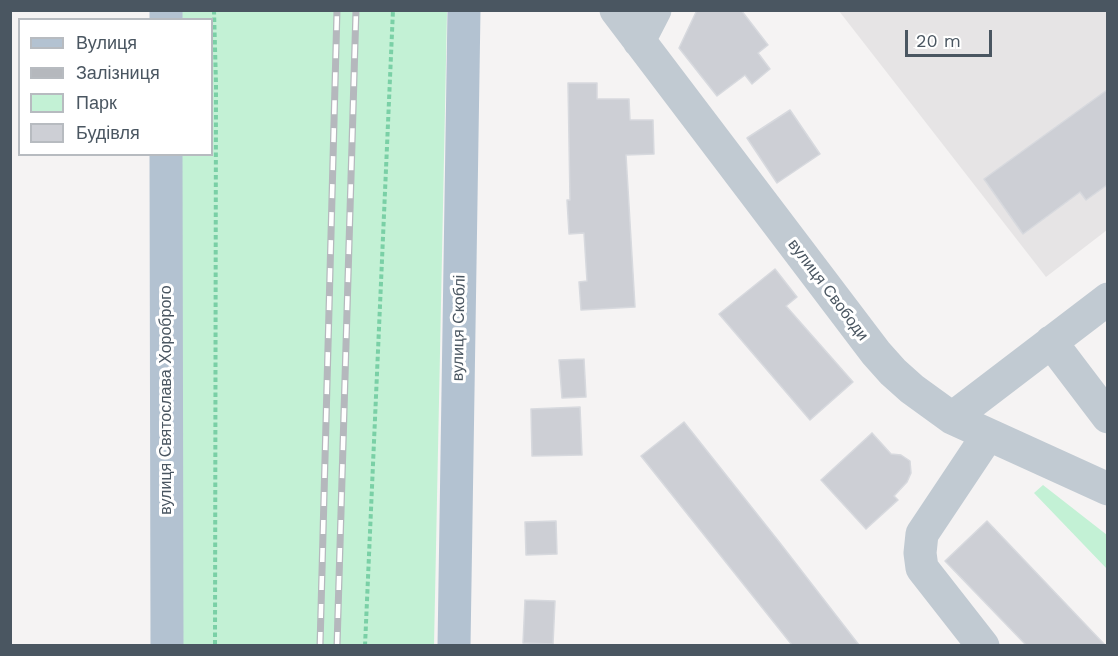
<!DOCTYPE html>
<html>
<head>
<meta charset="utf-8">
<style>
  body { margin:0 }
  #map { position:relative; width:1118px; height:656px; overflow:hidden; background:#f5f3f3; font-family:"Work Sans",sans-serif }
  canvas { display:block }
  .frame { position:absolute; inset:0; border:12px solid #4a5661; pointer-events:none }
  .legend { position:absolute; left:18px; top:18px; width:195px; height:138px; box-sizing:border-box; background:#fff; border:2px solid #b7bbc0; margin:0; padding:8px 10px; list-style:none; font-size:18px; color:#4a5661 }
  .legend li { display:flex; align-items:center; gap:12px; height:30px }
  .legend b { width:30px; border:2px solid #b7bbc0 }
  .scale { position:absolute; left:905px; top:30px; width:87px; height:27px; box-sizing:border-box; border:3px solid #4a5661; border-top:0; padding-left:8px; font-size:18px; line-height:21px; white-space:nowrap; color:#4a5661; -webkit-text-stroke:4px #fff; paint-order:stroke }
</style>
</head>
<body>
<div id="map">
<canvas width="1118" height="656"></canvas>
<div class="frame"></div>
<ul class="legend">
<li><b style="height:8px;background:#b3c2d1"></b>Вулиця</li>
<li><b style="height:8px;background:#b5b8bd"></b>Залізниця</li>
<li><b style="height:16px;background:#c3f1d5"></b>Парк</li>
<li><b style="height:16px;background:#cdcfd5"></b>Будівля</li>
</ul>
<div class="scale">20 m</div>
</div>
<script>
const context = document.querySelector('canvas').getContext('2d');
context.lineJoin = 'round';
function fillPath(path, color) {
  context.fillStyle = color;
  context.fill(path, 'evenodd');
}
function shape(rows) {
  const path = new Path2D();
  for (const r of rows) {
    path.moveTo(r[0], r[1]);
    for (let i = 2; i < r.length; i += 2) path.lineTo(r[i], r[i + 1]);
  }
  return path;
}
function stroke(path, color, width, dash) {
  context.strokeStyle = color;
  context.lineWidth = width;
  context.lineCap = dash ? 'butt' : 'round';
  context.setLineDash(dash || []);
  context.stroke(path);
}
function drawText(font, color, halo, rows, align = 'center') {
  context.font = font + ' "Work Sans",sans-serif';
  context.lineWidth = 6;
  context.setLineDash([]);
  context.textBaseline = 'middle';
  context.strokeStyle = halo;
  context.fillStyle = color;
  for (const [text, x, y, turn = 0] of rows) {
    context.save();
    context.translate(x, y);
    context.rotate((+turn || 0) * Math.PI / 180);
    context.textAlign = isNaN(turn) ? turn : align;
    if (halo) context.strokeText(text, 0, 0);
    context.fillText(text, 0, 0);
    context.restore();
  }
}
const education = shape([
  [839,11,1107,11,1107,230,1046,277]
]);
const green = shape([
  [177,11,447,11,434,645,179,645,178,155,212,154,212,20,177,19],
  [1043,485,1107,535,1107,569,1034,493]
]);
const building = shape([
  [697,10,741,10,768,45,758,53,770,69,752,84,745,75,717,96,679,48,697,10],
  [568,83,597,83,597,99,629,99,630,120,653,120,654,154,626,155,635,307,581,310,579,282,587,281,584,233,569,234,567,200,570,200,568,83],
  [1107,90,1107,185,1086,200,1080,192,1023,234,984,179,1107,90],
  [790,110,820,154,777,183,747,138,790,110],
  [775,269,797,297,786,306,853,382,810,420,719,314,775,269],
  [584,359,586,397,562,398,559,360,584,359],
  [580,407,582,455,532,456,531,409,580,407],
  [684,422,780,543,859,645,792,645,641,456,684,422],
  [872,433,891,454,901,455,910,461,911,473,907,482,894,496,898,500,866,529,821,480,872,433],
  [556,521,557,554,526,555,525,522,556,521],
  [987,521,1105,645,1026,645,945,561,987,521],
  [525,600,555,601,553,644,523,643,525,600]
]);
const path = shape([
  [214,10,216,84,215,646],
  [365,646,393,10]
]);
const minor = shape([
  [616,10,876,353,893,372,912,389,952,418,1108,489],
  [639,41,655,10],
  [1051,342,1108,417],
  [952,418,1108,299],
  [983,646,922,568,920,553,922,534,988,435]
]);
const major = shape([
  [166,10,166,20],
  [166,154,167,646],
  [454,646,464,10]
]);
const rail = shape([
  [320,646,337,10],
  [337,646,356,10]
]);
const streetNames = [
  ["вулиця Свободи",828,290,53],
  ["вулиця Скоблі",459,328,-89],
  ["вулиця Святослава Хороброго",166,400,-90]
];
fillPath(education, '#e6e4e5');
fillPath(green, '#c3f1d5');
fillPath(building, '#cdcfd5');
stroke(building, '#d7d9de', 1.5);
stroke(path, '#7ad0a6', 4, [4.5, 3]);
stroke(minor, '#c1cad2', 33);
stroke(major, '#b3c2d1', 33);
stroke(rail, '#b5b8bd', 7);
stroke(rail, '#fff', 4.5, [14]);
drawText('16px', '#4a5661', '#fff', streetNames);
</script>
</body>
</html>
